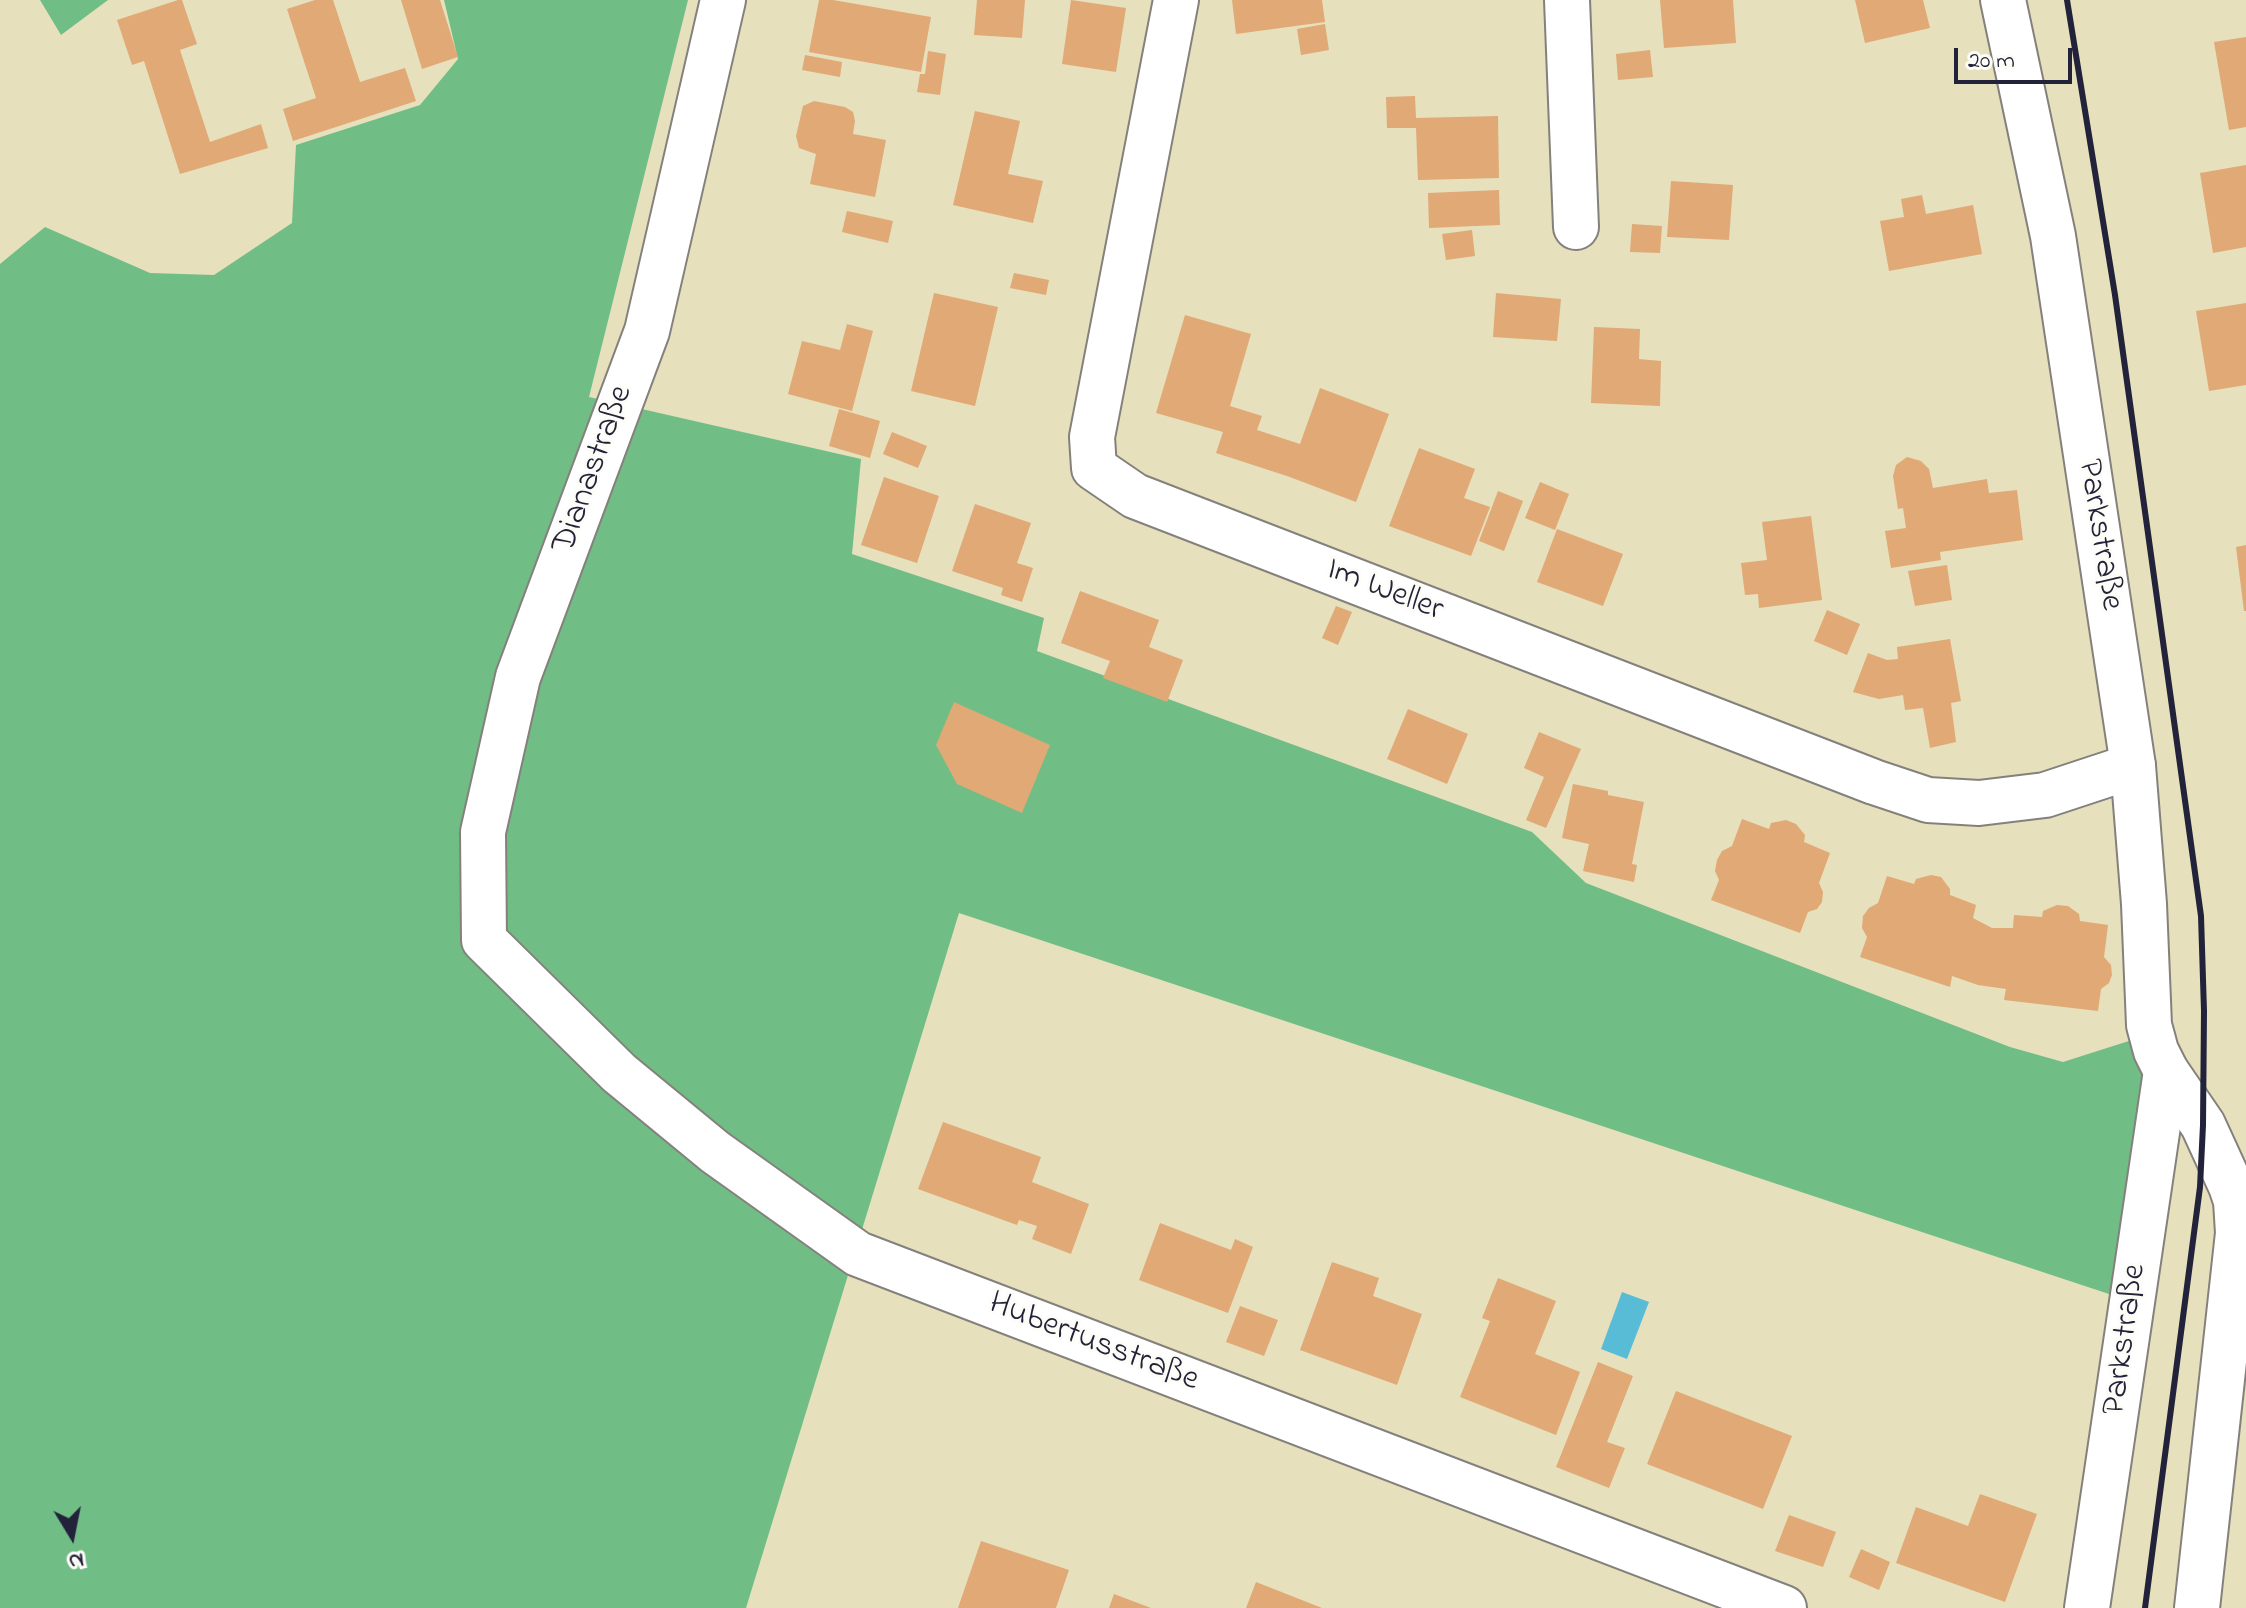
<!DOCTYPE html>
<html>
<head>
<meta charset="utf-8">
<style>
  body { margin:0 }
  #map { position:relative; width:2246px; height:1608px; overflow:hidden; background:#e6e0bd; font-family:"Indie Flower",sans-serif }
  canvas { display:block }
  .north { position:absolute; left:32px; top:1496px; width:80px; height:80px; -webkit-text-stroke:6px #fdfcf7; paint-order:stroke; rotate:170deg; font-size:22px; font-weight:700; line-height:32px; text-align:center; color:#22223b }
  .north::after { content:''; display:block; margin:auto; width:28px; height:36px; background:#22223b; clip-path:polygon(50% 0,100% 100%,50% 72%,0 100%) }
  .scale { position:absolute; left:1954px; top:48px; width:118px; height:36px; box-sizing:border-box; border:4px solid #22223b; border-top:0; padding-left:10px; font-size:24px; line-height:28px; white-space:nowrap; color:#22223b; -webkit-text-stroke:6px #fdfcf7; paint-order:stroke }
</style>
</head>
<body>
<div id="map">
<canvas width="2246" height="1608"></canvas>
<div class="north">N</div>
<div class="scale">20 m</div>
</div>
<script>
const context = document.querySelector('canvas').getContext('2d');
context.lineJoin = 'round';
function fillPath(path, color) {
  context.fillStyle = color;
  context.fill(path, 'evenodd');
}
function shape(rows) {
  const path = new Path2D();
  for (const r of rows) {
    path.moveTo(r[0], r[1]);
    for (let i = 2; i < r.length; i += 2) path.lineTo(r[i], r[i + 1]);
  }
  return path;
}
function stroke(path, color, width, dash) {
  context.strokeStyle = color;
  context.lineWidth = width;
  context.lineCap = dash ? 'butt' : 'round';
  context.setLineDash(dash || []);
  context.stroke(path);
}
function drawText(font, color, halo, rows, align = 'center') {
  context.font = font + ' "Indie Flower",sans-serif';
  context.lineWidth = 6;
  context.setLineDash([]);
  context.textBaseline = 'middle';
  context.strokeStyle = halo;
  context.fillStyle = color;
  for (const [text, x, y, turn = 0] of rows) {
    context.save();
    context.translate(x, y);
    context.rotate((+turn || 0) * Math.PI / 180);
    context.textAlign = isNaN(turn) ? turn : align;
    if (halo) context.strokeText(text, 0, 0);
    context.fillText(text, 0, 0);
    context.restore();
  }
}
const forest = shape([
  [40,0,108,0,61,35],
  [444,0,688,0,589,397,861,459,852,554,1044,618,1037,651,1532,832,1586,883,2010,1047,2063,1062,2132,1040,2153,1099,2115,1296,959,913,746,1608,0,1608,0,264,45,227,150,273,214,275,292,223,296,145,420,105,458,59]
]);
const water = shape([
  [1622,1292,1649,1302,1627,1359,1601,1349]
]);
const building = shape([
  [178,0,182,0,197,44,180,50,210,142,261,124,268,148,180,174,144,61,132,65,117,20],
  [315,0,333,0,360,82,405,68,416,101,293,141,283,109,316,98,287,9],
  [401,0,440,0,458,57,422,69],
  [819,0,833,0,931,17,921,72,809,52],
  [977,0,1025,0,1022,38,974,35],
  [1071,0,1126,8,1116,72,1062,64],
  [1232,0,1322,0,1325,22,1236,34],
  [1660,0,1733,0,1736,43,1664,48],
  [1855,0,1923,0,1930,28,1865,43],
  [1325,24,1329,50,1301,55,1297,29],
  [2246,37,2246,127,2229,130,2214,42],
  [1650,50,1653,77,1618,80,1616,54],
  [928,51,946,54,940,95,917,92,920,74,925,74],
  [805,55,842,62,840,77,802,70],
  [1415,96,1416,118,1498,116,1499,178,1418,180,1416,128,1387,128,1386,97],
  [814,101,845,107,853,112,855,121,853,134,886,140,875,197,810,184,816,154,799,148,796,136,803,106],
  [975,111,1020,121,1008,174,1043,181,1033,223,953,205],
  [2246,165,2246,247,2213,253,2200,173],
  [1671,181,1733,185,1729,240,1667,237],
  [1499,190,1500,225,1429,228,1428,193],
  [1922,195,1926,214,1973,205,1982,254,1889,271,1880,221,1904,217,1901,199],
  [847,211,893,221,888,243,842,232],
  [1632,224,1662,226,1660,253,1630,252],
  [1472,230,1475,256,1446,260,1442,234],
  [1014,273,1049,280,1046,295,1010,288],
  [934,293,998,307,975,406,911,391],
  [1496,293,1561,299,1557,341,1493,337],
  [2246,303,2246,385,2209,391,2196,311],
  [1185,315,1251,334,1230,406,1262,416,1257,430,1300,444,1320,388,1389,414,1356,502,1287,476,1216,453,1223,432,1156,413],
  [847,324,873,331,852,411,788,394,802,341,840,350],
  [1594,327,1640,329,1639,359,1661,361,1660,406,1591,403],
  [839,409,880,421,870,458,829,446],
  [892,432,927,446,918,468,883,454],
  [1419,448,1475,469,1464,498,1490,507,1471,556,1389,526],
  [1907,457,1921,461,1929,469,1933,488,1987,479,1989,493,2017,490,2023,540,1940,552,1941,560,1891,568,1885,531,1906,528,1903,508,1898,509,1893,476,1896,465],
  [884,477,939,496,917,563,861,545],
  [1540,482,1569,494,1555,530,1525,518],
  [1498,491,1523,501,1504,551,1479,541],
  [975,504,1031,523,1017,563,1033,568,1022,602,1001,595,1003,588,952,571],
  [1811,516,1822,600,1759,608,1758,594,1745,595,1741,563,1767,560,1762,522],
  [1557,529,1623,554,1603,606,1537,582],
  [2246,545,2246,611,2244,611,2236,547],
  [1947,565,1952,600,1915,606,1908,571],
  [1080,591,1159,620,1149,647,1183,660,1167,702,1103,678,1110,661,1061,643],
  [1336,606,1352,612,1338,645,1322,638],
  [1827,610,1860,624,1847,655,1814,641],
  [1950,639,1961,701,1951,703,1956,742,1930,748,1923,708,1905,710,1903,695,1879,699,1853,692,1868,653,1887,660,1898,659,1897,647],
  [954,702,1050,745,1022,813,957,784,936,745],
  [1408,709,1468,734,1447,784,1387,759],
  [1539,732,1581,749,1546,828,1526,820,1544,777,1524,768],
  [1573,784,1608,791,1608,795,1644,802,1632,864,1637,865,1634,882,1583,871,1589,844,1562,838],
  [1742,819,1769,829,1771,823,1786,820,1796,824,1805,835,1804,842,1830,853,1819,883,1823,892,1822,902,1817,909,1808,912,1800,933,1711,900,1719,880,1715,871,1717,860,1722,851,1732,846],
  [1931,875,1941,877,1950,889,1950,895,1976,905,1973,918,1992,928,2013,928,2014,915,2042,917,2043,911,2057,905,2068,906,2079,914,2080,921,2108,925,2104,957,2111,965,2112,975,2109,983,2101,989,2098,1011,2004,1000,2006,989,1978,985,1952,976,1950,987,1860,957,1867,937,1862,928,1863,916,1869,908,1878,903,1887,876,1914,884,1916,879],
  [943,1122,1041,1157,1032,1182,1089,1204,1071,1254,1032,1239,1037,1226,1019,1220,1017,1225,918,1189],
  [1160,1223,1231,1250,1235,1239,1253,1247,1228,1313,1139,1280],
  [1332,1262,1379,1278,1373,1296,1422,1314,1397,1385,1300,1350],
  [1498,1278,1556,1301,1535,1354,1580,1372,1556,1435,1460,1397,1490,1321,1482,1318],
  [1240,1306,1278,1320,1264,1356,1226,1342],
  [1598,1362,1633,1376,1607,1442,1625,1448,1609,1488,1556,1467],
  [1676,1391,1792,1436,1763,1509,1647,1464],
  [1980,1494,2037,1514,2005,1602,1896,1563,1916,1507,1968,1526],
  [1789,1515,1836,1532,1823,1567,1775,1551],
  [981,1541,1069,1570,1056,1608,958,1608],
  [1861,1549,1890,1562,1879,1590,1849,1577],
  [1256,1582,1322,1608,1246,1608],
  [1114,1594,1151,1608,1109,1608]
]);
const minor = shape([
  [723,0,647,331,518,677,483,832,484,940,619,1073,715,1152,858,1254,1784,1608],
  [1176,0,1092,437,1094,468,1135,496,1874,782,1928,800,1979,803,2045,795,2133,766],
  [1567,0,1576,227],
  [2087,1608,2166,1071]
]);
const tertiary = shape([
  [2003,0,2053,236,2133,766,2144,904,2149,1025,2156,1051,2166,1071,2203,1125,2231,1186,2236,1201,2238,1233,2197,1608]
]);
const rail = shape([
  [2067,0,2115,295,2201,916,2204,1011,2203,1125,2200,1187,2145,1608]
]);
const streetNames = [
  ["Dianastraße",595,470,-70],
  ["Parkstraße",2098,535,81],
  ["Im Weller",1384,592,21],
  ["Parkstraße",2127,1340,-82],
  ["Hubertusstraße",1093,1344,21]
];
fillPath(forest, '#71bd86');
fillPath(water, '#59bcd7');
fillPath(building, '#e0a975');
stroke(minor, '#84817c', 48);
stroke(tertiary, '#84817c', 48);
stroke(minor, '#fff', 44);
stroke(tertiary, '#fff', 44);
stroke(rail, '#22223b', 6);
drawText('34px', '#22223b', '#fdfcf7', streetNames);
</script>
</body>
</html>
